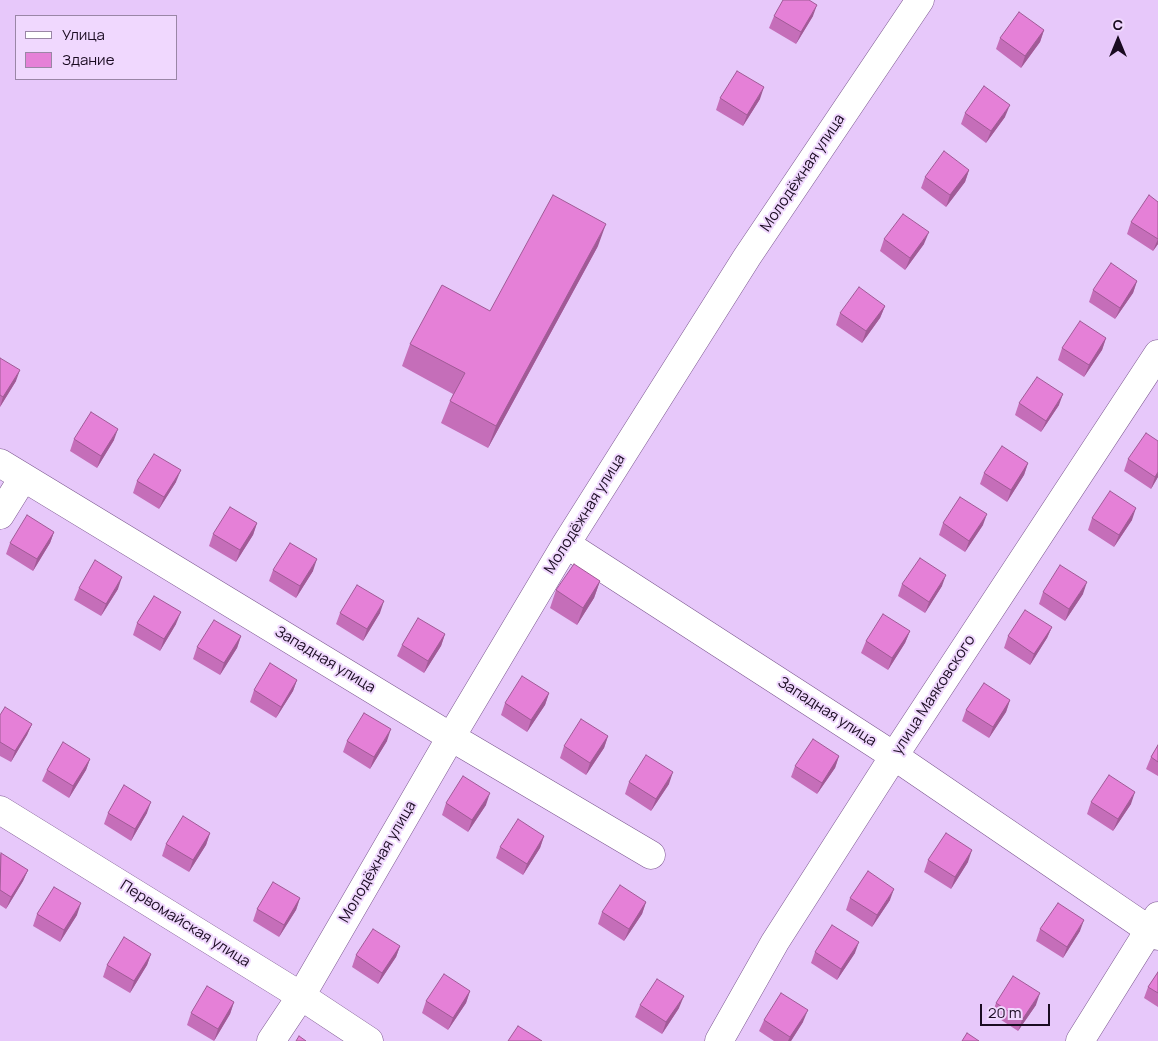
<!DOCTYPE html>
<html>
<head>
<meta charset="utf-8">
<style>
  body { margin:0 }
  #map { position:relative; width:1158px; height:1041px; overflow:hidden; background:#e7c8fa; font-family:Manrope,sans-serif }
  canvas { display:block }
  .legend { position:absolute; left:15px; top:15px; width:162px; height:65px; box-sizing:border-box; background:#f0d8fe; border:1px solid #9a86a6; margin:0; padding:6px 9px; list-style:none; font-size:15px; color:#1a0b21 }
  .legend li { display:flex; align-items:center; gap:10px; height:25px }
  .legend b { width:25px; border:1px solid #9a86a6 }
  .north { position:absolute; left:1093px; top:15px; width:50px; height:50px; -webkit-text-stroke:4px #f0d8fe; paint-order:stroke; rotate:0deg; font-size:14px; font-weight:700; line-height:20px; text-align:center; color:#1a0b21 }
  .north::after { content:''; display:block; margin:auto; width:18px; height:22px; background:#1a0b21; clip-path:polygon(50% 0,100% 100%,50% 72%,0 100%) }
  .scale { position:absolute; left:980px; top:1004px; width:70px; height:22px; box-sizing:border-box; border:2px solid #1a0b21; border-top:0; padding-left:6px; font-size:15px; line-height:18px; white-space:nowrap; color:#1a0b21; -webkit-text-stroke:4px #f0d8fe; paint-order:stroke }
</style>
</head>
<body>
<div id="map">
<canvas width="1158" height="1041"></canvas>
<ul class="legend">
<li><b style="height:6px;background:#fff"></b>Улица</li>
<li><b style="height:14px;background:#e580d7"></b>Здание</li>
</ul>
<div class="north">С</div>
<div class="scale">20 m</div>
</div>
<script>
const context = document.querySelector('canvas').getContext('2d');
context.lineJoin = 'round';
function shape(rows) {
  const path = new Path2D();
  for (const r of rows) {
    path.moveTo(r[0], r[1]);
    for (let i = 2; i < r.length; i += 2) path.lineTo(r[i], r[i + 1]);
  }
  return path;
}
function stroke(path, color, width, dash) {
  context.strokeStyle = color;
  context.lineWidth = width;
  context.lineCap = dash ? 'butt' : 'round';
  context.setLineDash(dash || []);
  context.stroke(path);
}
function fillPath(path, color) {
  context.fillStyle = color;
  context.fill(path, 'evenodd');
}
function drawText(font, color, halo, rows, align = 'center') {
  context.font = font + ' Manrope,sans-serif';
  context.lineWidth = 4;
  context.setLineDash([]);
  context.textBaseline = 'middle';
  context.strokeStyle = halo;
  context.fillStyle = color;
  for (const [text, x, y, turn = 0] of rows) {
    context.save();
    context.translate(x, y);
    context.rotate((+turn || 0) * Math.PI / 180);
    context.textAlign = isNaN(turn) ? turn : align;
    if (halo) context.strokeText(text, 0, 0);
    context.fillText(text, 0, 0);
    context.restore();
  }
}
const minor = shape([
  [0,463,451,737,651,855],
  [0,515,23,478],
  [566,544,894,756,1158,936],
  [0,810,301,996,369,1041],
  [271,1041,301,996,451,737,566,544,747,257,920,0],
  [719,1041,775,942,894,756,1158,354],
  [1080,1041,1158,916]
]);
const wall = shape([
  [774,16,813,16,796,44,769,28],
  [1044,30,1040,42,1021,68,996,49,1000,38],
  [720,98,760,99,743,126,716,110],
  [965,113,1005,117,986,143,961,124],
  [969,170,965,182,946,207,921,188,925,177],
  [1158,202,1158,244,1153,251,1127,234,1131,222],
  [884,239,924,244,905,270,880,251],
  [598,246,488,448,441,423,450,401,453,394,402,366,410,344,490,311],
  [1137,281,1133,293,1115,319,1089,302,1093,290],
  [885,306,880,318,862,343,836,325,840,313],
  [1106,338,1102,350,1084,377,1058,360,1062,348],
  [0,358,16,381,0,407],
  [1019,403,1059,405,1041,432,1015,415],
  [74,439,114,440,97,468,70,451],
  [1158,441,1158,477,1151,489,1124,471,1128,459],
  [1028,463,1024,475,1007,502,980,484,984,473],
  [137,481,176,482,159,509,133,493],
  [1092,518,1132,520,1114,547,1088,530],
  [257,523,253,535,236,562,209,546,213,534],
  [943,523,983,525,965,552,939,535],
  [54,532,50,543,33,571,6,554,10,543],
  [273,570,313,571,296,598,269,581],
  [600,581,594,598,577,625,550,608,556,590],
  [902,584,942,586,925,613,898,596],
  [79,588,118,589,101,616,74,600],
  [1043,592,1083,594,1065,621,1039,604],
  [340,613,380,613,363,641,336,624],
  [137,623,176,624,160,651,133,635],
  [1052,627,1047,638,1030,665,1004,648,1008,636],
  [910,631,905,643,888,670,861,653,866,641],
  [445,634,441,646,424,673,397,656,402,645],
  [241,636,237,648,220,675,193,659,197,647],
  [297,680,293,691,276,718,250,702,254,690],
  [549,693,545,705,527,732,501,715,505,703],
  [1010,700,1006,712,989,738,962,721,966,710],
  [0,715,32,724,27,735,11,762,0,756],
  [608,736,604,748,586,775,560,758,564,746],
  [347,741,387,741,370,769,343,752],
  [1158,745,1158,776,1146,769,1151,757],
  [839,756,835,768,817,794,791,777,795,766],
  [90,759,86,770,69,798,42,781,47,770],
  [629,782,669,784,651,811,625,794],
  [1091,802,1131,804,1113,831,1087,814],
  [446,803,486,805,468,832,442,815],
  [108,813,147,813,131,841,104,824],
  [210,833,206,845,189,872,162,856,166,844],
  [544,836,540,848,523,875,496,858,500,847],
  [0,854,28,870,23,881,6,909,0,905],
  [928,860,968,862,951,889,924,872],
  [300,898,296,910,279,937,253,921,257,909],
  [850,898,890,900,872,927,846,910],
  [646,902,642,914,624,941,598,924,602,912],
  [37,914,77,915,60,942,33,926],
  [1040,929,1080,931,1063,958,1036,941],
  [400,946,396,957,378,984,352,967,356,955],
  [815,952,855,953,837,980,811,963],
  [151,954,147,965,130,993,103,977,107,965],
  [1158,972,1158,1007,1144,998,1148,987],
  [470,991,466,1003,448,1030,422,1013,426,1001],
  [234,1002,230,1014,214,1041,187,1025,191,1013],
  [996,1003,1036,1005,1018,1031,992,1014],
  [640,1005,679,1008,662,1034,635,1017],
  [764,1020,803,1022,791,1041,774,1041,759,1031]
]);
const shadedWall = shape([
  [817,5,813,16,796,44,801,32],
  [1044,30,1040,42,1021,68,1025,56],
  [764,87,760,99,743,126,747,115],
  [1010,105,1005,117,986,143,991,131],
  [969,170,965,182,946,207,950,195],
  [606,224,598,246,488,448,496,426],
  [929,232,924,244,905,270,910,258],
  [1158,239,1158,244,1153,251],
  [1137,281,1133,293,1115,319,1120,308],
  [885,306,880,318,862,343,866,331],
  [1106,338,1102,350,1084,377,1089,365],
  [20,370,16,381,0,407,3,397],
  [1063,394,1059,405,1041,432,1046,421],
  [118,429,114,440,97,468,101,456],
  [1028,463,1024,475,1007,502,1011,490],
  [181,470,176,482,159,509,164,497],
  [1158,472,1158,477,1151,489,1155,477],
  [1136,508,1132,520,1114,547,1119,535],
  [987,514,983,525,965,552,969,541],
  [257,523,253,535,236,562,240,550],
  [54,532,50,543,33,571,37,559],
  [317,559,313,571,296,598,300,586],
  [946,575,942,586,925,613,929,602],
  [122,577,118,589,101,616,106,604],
  [600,581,594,598,577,625,583,608],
  [1087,582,1083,594,1065,621,1069,609],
  [384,601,380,613,363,641,367,629],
  [181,612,176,624,160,651,164,639],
  [1052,627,1047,638,1030,665,1034,654],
  [910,631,905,643,888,670,892,658],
  [445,634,441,646,424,673,428,661],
  [241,636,237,648,220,675,224,663],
  [297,680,293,691,276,718,281,707],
  [549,693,545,705,527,732,531,720],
  [1010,700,1006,712,989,738,993,727],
  [32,724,27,735,11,762,15,751],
  [391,729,387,741,370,769,374,757],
  [608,736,604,748,586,775,590,763],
  [839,756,835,768,817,794,822,783],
  [90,759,86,770,69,798,73,786],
  [673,772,669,784,651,811,656,799],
  [1135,792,1131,804,1113,831,1118,819],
  [490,793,486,805,468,832,472,820],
  [151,802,147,813,131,841,135,829],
  [210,833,206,845,189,872,193,860],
  [544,836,540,848,523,875,527,864],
  [972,850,968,862,951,889,955,877],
  [28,870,23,881,6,909,11,897],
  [894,889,890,900,872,927,877,915],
  [300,898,296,910,279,937,284,925],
  [646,902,642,914,624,941,629,929],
  [81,903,77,915,60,942,64,930],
  [1084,920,1080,931,1063,958,1067,947],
  [859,942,855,953,837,980,841,969],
  [400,946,396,957,378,984,382,973],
  [151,954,147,965,130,993,134,981],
  [470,991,466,1003,448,1030,453,1018],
  [1040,993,1036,1005,1018,1031,1022,1020],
  [684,996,679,1008,662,1034,666,1022],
  [234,1002,230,1014,214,1041,218,1029],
  [808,1010,803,1022,791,1041,788,1041,790,1037]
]);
const building = shape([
  [783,0,809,0,817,5,801,32,774,16,783,0],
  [1019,12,1044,30,1025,56,1000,38,1019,12],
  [737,71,764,87,747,115,720,98,737,71],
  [984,86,1010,105,991,131,965,113,984,86],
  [944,151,969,170,950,195,925,177,944,151],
  [553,195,606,224,496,426,450,401,465,373,410,344,442,285,490,311,553,195],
  [1149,195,1158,202,1158,239,1131,222,1149,195],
  [903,214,929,232,910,258,884,239,903,214],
  [1111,263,1137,281,1120,308,1093,290,1111,263],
  [859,287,885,306,866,331,840,313,859,287],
  [1080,321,1106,338,1089,365,1062,348,1080,321],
  [0,358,20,370,3,397,0,395,0,358],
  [1037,377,1063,394,1046,421,1019,403,1037,377],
  [91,412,118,429,101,456,74,439,91,412],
  [1146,433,1158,441,1158,472,1155,477,1128,459,1146,433],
  [1002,446,1028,463,1011,490,984,473,1002,446],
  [154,454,181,470,164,497,137,481,154,454],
  [1110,491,1136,508,1119,535,1092,518,1110,491],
  [960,497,987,514,969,541,943,523,960,497],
  [230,507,257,523,240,550,213,534,230,507],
  [27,515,54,532,37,559,10,543,27,515],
  [290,543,317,559,300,586,273,570,290,543],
  [920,558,946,575,929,602,902,584,920,558],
  [95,560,122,577,106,604,79,588,95,560],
  [574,564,600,581,583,608,556,590,574,564],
  [1060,565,1087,582,1069,609,1043,592,1060,565],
  [357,585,384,601,367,629,340,613,357,585],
  [154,596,181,612,164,639,137,623,154,596],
  [1025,610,1052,627,1034,654,1008,636,1025,610],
  [883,614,910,631,892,658,866,641,883,614],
  [418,618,445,634,428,661,402,645,418,618],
  [214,620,241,636,224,663,197,647,214,620],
  [270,663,297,680,281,707,254,690,270,663],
  [522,676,549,693,531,720,505,703,522,676],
  [984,683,1010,700,993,727,966,710,984,683],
  [5,707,32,724,15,751,0,742,0,715,5,707],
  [364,713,391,729,374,757,347,741,364,713],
  [581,719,608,736,590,763,564,746,581,719],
  [813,739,839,756,822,783,795,766,813,739],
  [63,742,90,759,73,786,47,770,63,742],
  [1158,745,1158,762,1151,757,1158,745],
  [646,755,673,772,656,799,629,782,646,755],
  [1109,775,1135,792,1118,819,1091,802,1109,775],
  [463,776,490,793,472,820,446,803,463,776],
  [124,785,151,802,135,829,108,813,124,785],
  [183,816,210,833,193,860,166,844,183,816],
  [518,819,544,836,527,864,500,847,518,819],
  [946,833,972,850,955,877,928,860,946,833],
  [1,853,28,870,11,897,0,890,1,853],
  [868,871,894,889,877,915,850,898,868,871],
  [273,882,300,898,284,925,257,909,273,882],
  [620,885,646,902,629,929,602,912,620,885],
  [54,887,81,903,64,930,37,914,54,887],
  [1058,903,1084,920,1067,947,1040,929,1058,903],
  [832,925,859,942,841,969,815,952,832,925],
  [373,929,400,946,382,973,356,955,373,929],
  [124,937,151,954,134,981,107,965,124,937],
  [1158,972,1158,993,1148,987,1158,972],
  [444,974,470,991,453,1018,426,1001,444,974],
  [1013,976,1040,993,1022,1020,996,1003,1013,976],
  [657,979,684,996,666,1022,640,1005,657,979],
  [207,986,234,1002,218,1029,191,1013,207,986],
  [781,993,808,1010,790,1037,764,1020,781,993],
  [518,1026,542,1041,508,1041,518,1026],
  [967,1033,979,1041,962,1041,967,1033],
  [299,1036,306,1041,296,1041,299,1036]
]);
const streetNames = [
  ["Молодёжная улица",803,173,-56],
  ["Молодёжная улица",585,514,-58],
  ["Западная улица",325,660,31],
  ["улица Маяковского",934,695,-57],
  ["Западная улица",827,712,33],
  ["Молодёжная улица",378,862,-60],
  ["Первомайская улица",185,924,32]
];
stroke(minor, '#7b578f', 29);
stroke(minor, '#fff', 28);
fillPath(wall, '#c56eb9');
fillPath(shadedWall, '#a05a96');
fillPath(building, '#e580d7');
stroke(building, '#a05a96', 1);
drawText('15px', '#1a0b21', '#f0d8fe', streetNames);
</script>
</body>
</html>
